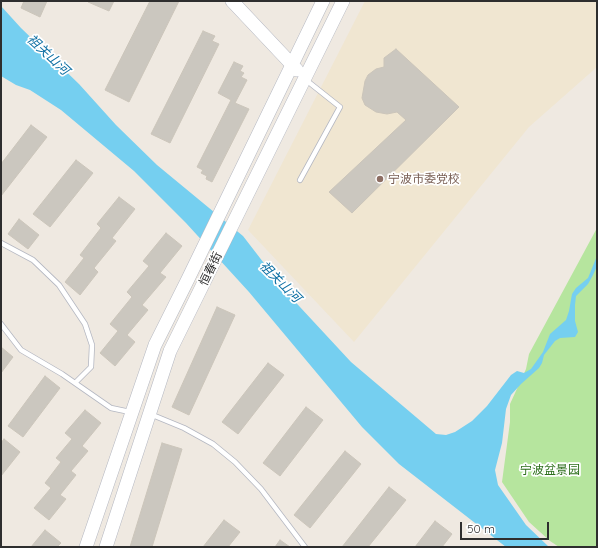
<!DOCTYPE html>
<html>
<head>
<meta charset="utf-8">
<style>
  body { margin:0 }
  #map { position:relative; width:598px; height:548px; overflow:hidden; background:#efe9e1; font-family:Quicksand,sans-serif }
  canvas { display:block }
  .frame { position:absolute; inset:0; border:2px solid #2e2e2e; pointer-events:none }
  .scale { position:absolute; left:460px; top:522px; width:89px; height:18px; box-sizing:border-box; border:2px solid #2e2e2e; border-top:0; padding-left:5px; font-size:12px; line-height:14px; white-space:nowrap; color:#2e2e2e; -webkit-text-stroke:3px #fff; paint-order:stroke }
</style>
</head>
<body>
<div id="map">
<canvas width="598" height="548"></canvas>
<div class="frame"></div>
<div class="scale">50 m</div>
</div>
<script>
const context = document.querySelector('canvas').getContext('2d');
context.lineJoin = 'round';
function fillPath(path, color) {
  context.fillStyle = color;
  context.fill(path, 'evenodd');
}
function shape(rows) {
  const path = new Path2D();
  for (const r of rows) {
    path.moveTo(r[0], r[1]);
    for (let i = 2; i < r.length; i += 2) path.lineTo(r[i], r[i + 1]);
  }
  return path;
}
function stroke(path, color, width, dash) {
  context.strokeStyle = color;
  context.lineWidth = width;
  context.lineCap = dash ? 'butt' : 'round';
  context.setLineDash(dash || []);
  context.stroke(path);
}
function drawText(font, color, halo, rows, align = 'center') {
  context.font = font + ' Quicksand,"Noto Sans SC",sans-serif';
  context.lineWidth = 3.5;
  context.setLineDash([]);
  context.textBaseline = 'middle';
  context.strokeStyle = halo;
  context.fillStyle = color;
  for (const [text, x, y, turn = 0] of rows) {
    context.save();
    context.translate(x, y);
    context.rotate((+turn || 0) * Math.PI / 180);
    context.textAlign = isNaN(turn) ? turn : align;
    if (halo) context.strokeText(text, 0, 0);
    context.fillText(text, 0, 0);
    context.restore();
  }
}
const education = shape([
  [365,1,597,1,597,67,529,127,354,342,248,230]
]);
const green = shape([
  [597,228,597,547,559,547,550,541,529,522,502,482,510,422,510,404,526,369,529,354]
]);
const water = shape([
  [1,6,21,28,79,84,116,125,157,165,243,236,287,293,351,362,436,434,446,435,455,432,472,421,487,406,511,375,517,371,524,373,531,369,543,352,550,334,566,320,569,311,572,294,576,288,588,278,597,256,597,266,593,275,588,284,576,296,575,305,575,321,578,332,575,337,560,338,555,341,544,355,542,363,539,368,521,384,511,395,506,409,502,443,495,470,498,485,526,525,549,547,506,547,399,464,362,427,249,292,186,223,134,171,61,110,30,90,16,85,1,76]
]);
const building = shape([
  [24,1,47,1,40,17,21,8,24,1],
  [88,1,114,1,109,11,88,2,88,1],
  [150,1,179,1,129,102,105,90,150,1],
  [203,31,215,36,212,41,219,44,170,143,151,134,203,31],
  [396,49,459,107,352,213,329,192,406,120,397,112,387,114,376,112,365,105,362,98,365,81,368,75,376,69,384,67,384,58,396,49],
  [234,62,243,66,240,71,244,73,241,77,247,80,235,103,249,109,212,182,206,179,207,176,201,173,203,170,197,167,231,100,218,93,234,62],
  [31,125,47,137,1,196,1,164,31,125],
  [76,160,93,173,50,227,33,214,76,160],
  [119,197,135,209,112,238,116,241,94,268,98,272,80,295,65,282,84,258,80,255,101,228,97,224,119,197],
  [19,219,39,235,28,249,8,234,19,219],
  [166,233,182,246,160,273,166,277,142,305,148,310,127,335,135,342,115,366,100,353,118,331,110,324,132,297,127,292,149,266,143,261,166,233],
  [217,307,235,315,189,415,172,407,217,307],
  [1,347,13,357,1,373,1,347],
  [268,363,284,375,238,434,222,422,268,363],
  [45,376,60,388,23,437,8,426,45,376],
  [306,407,323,420,280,476,263,463,306,407],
  [85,410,101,423,82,446,88,451,71,471,76,475,60,495,66,499,49,520,34,508,51,488,45,483,61,462,56,458,72,439,65,433,85,410],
  [4,439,20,452,1,476,1,443,4,439],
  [162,443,182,449,152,547,130,547,162,443],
  [345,451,361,464,310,528,294,515,345,451],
  [389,487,406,500,368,547,342,547,389,487],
  [224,520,240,532,228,547,203,547,224,520],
  [435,521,452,534,442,547,415,547,435,521],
  [45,530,61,543,57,547,31,547,45,530],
  [280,540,290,547,275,547,280,540]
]);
const lane = shape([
  [300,180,340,107,306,80],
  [1,243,33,260,59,285,85,324,92,345,91,367,75,383],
  [1,324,21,350,62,374,111,408,130,412],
  [150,414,184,428,213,444,235,462,261,489,305,547]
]);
const secondary = shape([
  [232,1,297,70],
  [86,547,155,345,188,279,323,1],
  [106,547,170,351,343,1]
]);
const markers = [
  [380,179,4,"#8d6e63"]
];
const educationNames = [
  ["宁波市委党校",388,179]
];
const streetNames = [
  ["恒春街",211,269,-64]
];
const parkNames = [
  ["宁波盆景园",550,470]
];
const waterNames = [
  ["祖关山河",48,55,43],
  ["祖关山河",280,282,45]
];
fillPath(education, '#f0e6d1');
fillPath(green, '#b6e59e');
fillPath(water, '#75cff0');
fillPath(building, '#cbc7bf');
stroke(building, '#cbc5ba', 1);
stroke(lane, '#b4b7c1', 6);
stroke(secondary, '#b4b7c1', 14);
stroke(lane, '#fff', 4.5);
stroke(secondary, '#fff', 13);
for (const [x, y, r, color] of markers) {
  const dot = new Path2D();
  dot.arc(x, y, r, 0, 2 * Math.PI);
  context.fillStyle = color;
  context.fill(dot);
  stroke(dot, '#fff', 1.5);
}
drawText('12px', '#785e54', '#fff', educationNames, 'left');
drawText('12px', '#2e2e2e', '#fff', streetNames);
drawText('12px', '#2c6e1b', '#fff', parkNames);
drawText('italic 13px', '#0d6fa3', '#fff', waterNames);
</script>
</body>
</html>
